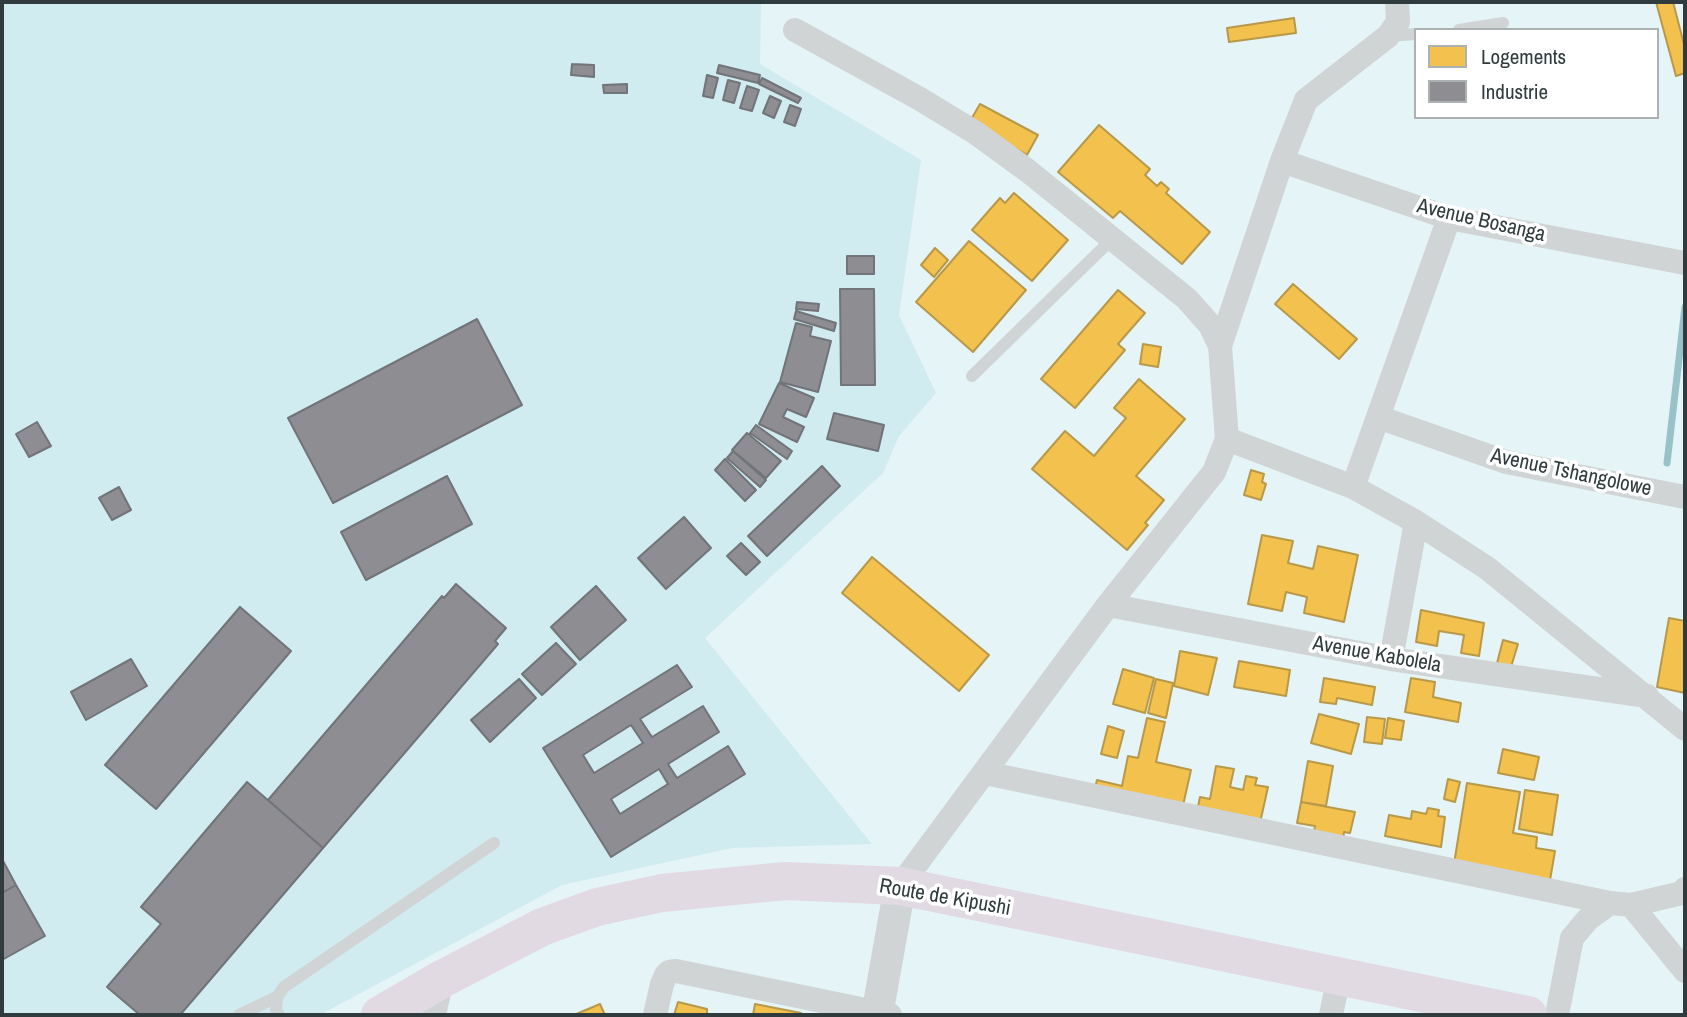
<!DOCTYPE html>
<html>
<head>
<meta charset="utf-8">
<style>
  body { margin:0 }
  #map { position:relative; width:1687px; height:1017px; overflow:hidden; background:#e5f4f6; font-family:"Archivo Narrow",sans-serif }
  canvas { display:block }
  .frame { position:absolute; inset:0; border:4px solid #2f3b3c; pointer-events:none }
  .legend { position:absolute; left:1414px; top:28px; width:245px; height:91px; box-sizing:border-box; background:#fff; border:2px solid #acb1b1; margin:0; padding:9px 12px; list-style:none; font-size:21px; color:#2f3b3c }
  .legend li { display:flex; align-items:center; gap:14px; height:35px }
  .legend b { width:35px; border:2px solid #acb1b1 }
</style>
</head>
<body>
<div id="map">
<canvas width="1687" height="1017"></canvas>
<div class="frame"></div>
<ul class="legend">
<li><b style="height:19px;background:#f2c14e"></b>Logements</li>
<li><b style="height:19px;background:#8d8d92"></b>Industrie</li>
</ul>
</div>
<script>
const context = document.querySelector('canvas').getContext('2d');
context.lineJoin = 'round';
function fillPath(path, color) {
  context.fillStyle = color;
  context.fill(path, 'evenodd');
}
function shape(rows) {
  const path = new Path2D();
  for (const r of rows) {
    path.moveTo(r[0], r[1]);
    for (let i = 2; i < r.length; i += 2) path.lineTo(r[i], r[i + 1]);
  }
  return path;
}
function stroke(path, color, width, dash) {
  context.strokeStyle = color;
  context.lineWidth = width;
  context.lineCap = dash ? 'butt' : 'round';
  context.setLineDash(dash || []);
  context.stroke(path);
}
function drawText(font, color, halo, rows, align = 'center') {
  context.font = font + ' "Archivo Narrow",sans-serif';
  context.lineWidth = 7;
  context.setLineDash([]);
  context.textBaseline = 'middle';
  context.strokeStyle = halo;
  context.fillStyle = color;
  for (const [text, x, y, turn = 0] of rows) {
    context.save();
    context.translate(x, y);
    context.rotate((+turn || 0) * Math.PI / 180);
    context.textAlign = isNaN(turn) ? turn : align;
    if (halo) context.strokeText(text, 0, 0);
    context.fillText(text, 0, 0);
    context.restore();
  }
}
const built = shape([
  [2,2,761,2,760,64,921,160,899,315,936,393,899,436,883,473,705,638,872,844,732,848,562,885,320,1015,2,1015]
]);
const homes = shape([
  [1656,2,1673,2,1685,48,1685,73,1676,76,1656,2],
  [1294,18,1296,33,1229,42,1227,28,1294,18],
  [980,104,1038,135,1027,155,969,123,980,104],
  [1099,125,1150,169,1145,175,1157,186,1161,182,1169,189,1166,193,1210,232,1182,264,1120,211,1113,218,1058,172,1099,125],
  [1014,193,1068,240,1032,281,972,230,1000,198,1005,203,1014,193],
  [969,241,1026,290,973,352,916,302,969,241],
  [935,248,948,260,934,277,921,265,935,248],
  [1293,284,1357,339,1339,359,1275,304,1293,284],
  [1118,290,1145,313,1118,344,1125,350,1075,408,1041,379,1118,290],
  [1143,344,1161,347,1158,367,1140,364,1143,344],
  [1139,379,1185,419,1136,476,1164,500,1145,523,1148,525,1127,550,1032,469,1065,431,1094,456,1126,418,1114,408,1139,379],
  [1251,470,1264,474,1262,482,1266,484,1261,500,1244,495,1251,470],
  [1262,535,1293,541,1288,563,1313,569,1318,546,1358,555,1344,622,1304,613,1307,597,1286,592,1282,611,1248,604,1262,535],
  [872,557,989,655,959,691,842,593,872,557],
  [1421,610,1484,623,1479,656,1461,653,1464,635,1439,631,1437,646,1416,642,1421,610],
  [1669,618,1685,621,1685,693,1657,687,1669,618],
  [1503,640,1518,644,1511,667,1497,663,1503,640],
  [1180,651,1217,658,1208,695,1174,686,1180,651],
  [1239,661,1290,670,1286,696,1234,687,1239,661],
  [1123,669,1154,678,1145,713,1113,704,1123,669],
  [1324,678,1375,687,1372,705,1337,698,1336,704,1320,702,1324,678],
  [1411,678,1435,682,1433,697,1461,703,1458,722,1405,712,1411,678],
  [1156,679,1173,683,1166,718,1148,713,1156,679],
  [1319,714,1359,724,1351,754,1311,743,1319,714],
  [1367,717,1385,719,1382,744,1364,742,1367,717],
  [1147,718,1165,722,1156,762,1191,770,1182,810,1094,792,1097,780,1122,786,1128,756,1138,758,1147,718],
  [1388,718,1404,721,1401,740,1385,738,1388,718],
  [1108,726,1124,731,1117,758,1101,754,1108,726],
  [1503,749,1539,757,1534,780,1498,773,1503,749],
  [1308,761,1333,766,1326,806,1301,802,1308,761],
  [1216,766,1234,769,1230,787,1243,790,1246,776,1257,778,1255,785,1268,787,1260,823,1197,811,1200,797,1210,799,1216,766],
  [1448,779,1460,782,1455,802,1444,799,1448,779],
  [1467,783,1520,792,1513,833,1537,837,1536,848,1555,851,1550,880,1454,864,1467,783],
  [1525,790,1558,795,1552,835,1519,829,1525,790],
  [1301,802,1355,812,1350,833,1344,832,1343,841,1313,836,1315,826,1297,823,1301,802],
  [1428,808,1439,810,1438,816,1445,817,1441,847,1385,836,1389,815,1411,819,1412,811,1426,814,1428,808],
  [678,1002,707,1009,707,1014,712,1015,674,1015,678,1002],
  [600,1004,605,1015,574,1015,600,1004],
  [755,1004,801,1013,801,1015,753,1015,755,1004]
]);
const industry = shape([
  [572,64,594,65,594,77,571,75,572,64],
  [719,65,760,75,758,83,717,73,719,65],
  [707,75,718,78,713,98,703,96,707,75],
  [762,78,801,98,798,103,759,84,762,78],
  [728,80,740,83,734,103,723,100,728,80],
  [627,84,627,93,604,93,603,85,627,84],
  [747,86,759,90,752,111,740,108,747,86],
  [770,96,781,101,774,118,763,113,770,96],
  [790,105,801,109,795,126,784,122,790,105],
  [847,256,874,256,874,274,847,274,847,256],
  [840,289,874,289,875,385,841,385,840,289],
  [797,302,819,304,818,311,796,309,797,302],
  [796,311,836,323,834,331,794,319,796,311],
  [477,319,522,405,333,503,288,418,477,319],
  [796,323,812,327,810,336,831,341,818,392,780,382,796,323],
  [779,383,814,398,806,417,787,409,783,417,804,427,797,442,759,424,779,383],
  [834,413,884,425,878,451,827,439,834,413],
  [37,422,51,446,29,457,16,434,37,422],
  [756,425,792,451,787,459,750,433,756,425],
  [747,433,781,461,766,478,732,450,747,433],
  [733,451,766,480,760,487,727,458,733,451],
  [725,459,756,490,745,501,715,470,725,459],
  [822,466,840,486,767,556,748,536,822,466],
  [447,476,472,524,366,580,341,532,447,476],
  [119,487,131,510,112,520,99,498,119,487],
  [684,517,711,548,666,589,638,558,684,517],
  [741,543,760,562,746,575,727,556,741,543],
  [456,584,506,628,495,641,498,644,323,848,268,800,442,596,444,598,456,584],
  [596,586,626,620,580,660,551,627,596,586],
  [240,607,291,651,156,809,105,765,240,607],
  [556,643,576,664,542,695,522,674,556,643],
  [131,659,147,686,86,720,71,692,131,659],
  [677,665,692,687,640,719,652,737,703,706,719,732,668,764,677,778,728,746,745,774,611,857,543,748,677,665],
  [631,725,643,743,594,773,583,755,631,725],
  [659,769,668,784,620,814,611,799,659,769],
  [519,679,536,698,490,742,471,720,519,679],
  [247,782,323,848,180,1015,140,1015,107,987,161,924,141,907,247,782],
  [2,859,16,885,2,893,2,859],
  [16,885,45,936,2,960,2,893,16,885]
]);
const stream = shape([
  [1667,463,1685,307]
]);
const service = shape([
  [1459,30,1503,23],
  [1388,36,1416,34],
  [972,376,1112,239],
  [277,997,276,1010,279,1015],
  [239,1015,277,997,284,987,494,843]
]);
const minor = shape([
  [795,30,920,99,976,133,1028,171,1187,299,1210,325,1220,346,1227,439,1214,472,1108,605,900,886],
  [1282,161,1449,218,1685,263],
  [1220,346,1282,161,1306,100,1388,36,1398,22,1397,2],
  [1378,417,1506,462,1685,497],
  [1227,439,1353,487,1416,522,1487,568,1685,729],
  [1353,487,1449,218],
  [1108,605,1391,659,1647,696],
  [1391,659,1416,522],
  [985,773,1610,903,1631,905,1685,971],
  [1631,905,1682,893,1685,889],
  [434,1015,442,979],
  [655,1015,662,984,666,975,669,972,676,971,890,1015],
  [1331,1015,1339,976],
  [1557,1015,1572,938,1588,919,1610,903]
]);
const tertiary = shape([
  [877,1015,900,886]
]);
const trunk = shape([
  [380,1015,442,979,542,927,597,907,662,893,785,881,900,886,1528,1015]
]);
const streetNames = [
  ["Avenue Bosanga",1481,221,13],
  ["Avenue Tshangolowe",1571,473,12],
  ["Avenue Kabolela",1377,655,10],
  ["Route de Kipushi",945,898,10]
];
fillPath(built, '#d0ecf0');
fillPath(homes, '#f2c14e');
stroke(homes, '#b89949', 2);
fillPath(industry, '#8d8d92');
stroke(industry, '#717478', 2);
stroke(stream, '#96c2c8', 7);
stroke(service, '#d0d4d5', 12);
stroke(minor, '#d0d4d5', 24);
stroke(tertiary, '#d0d4d5', 32);
stroke(trunk, '#e2dae2', 38);
drawText('21px', '#2f3b3c', '#fff', streetNames);
</script>
</body>
</html>
